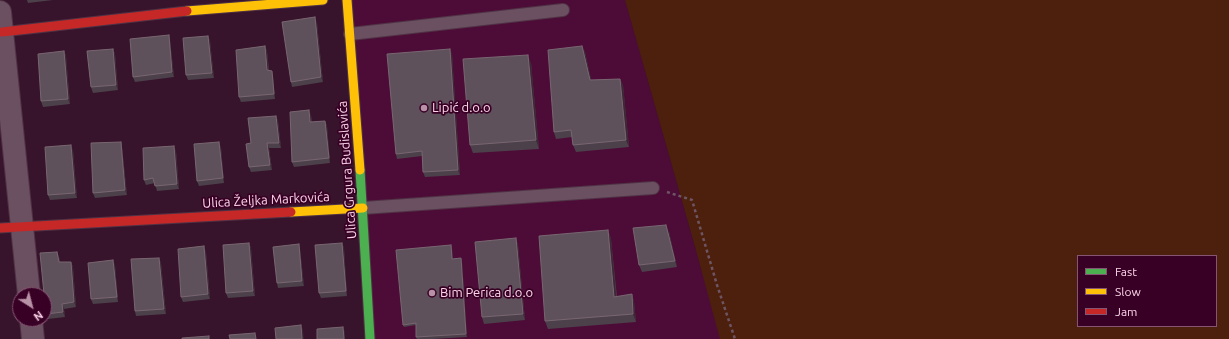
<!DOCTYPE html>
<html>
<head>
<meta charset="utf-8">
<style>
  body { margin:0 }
  #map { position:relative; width:1229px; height:339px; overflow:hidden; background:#37142b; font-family:Ubuntu,sans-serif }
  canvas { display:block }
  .legend { position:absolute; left:1077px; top:255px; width:140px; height:72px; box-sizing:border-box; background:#390026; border:1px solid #875574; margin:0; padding:5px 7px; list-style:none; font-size:12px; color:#fcd5e9 }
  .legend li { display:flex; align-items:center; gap:8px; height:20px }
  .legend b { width:20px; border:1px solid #875574 }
  .north { position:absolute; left:12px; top:287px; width:40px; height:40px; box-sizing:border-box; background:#390026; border:1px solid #875574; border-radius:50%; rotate:144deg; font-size:11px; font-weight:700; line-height:16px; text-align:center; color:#fcd5e9 }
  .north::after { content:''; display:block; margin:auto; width:14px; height:18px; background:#b791a6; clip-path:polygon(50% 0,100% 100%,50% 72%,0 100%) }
</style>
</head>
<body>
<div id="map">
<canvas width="1229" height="339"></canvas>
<ul class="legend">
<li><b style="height:5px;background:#4caf50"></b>Fast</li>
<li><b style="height:5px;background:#ffc107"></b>Slow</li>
<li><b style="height:5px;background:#c62828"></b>Jam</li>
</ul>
<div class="north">N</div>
</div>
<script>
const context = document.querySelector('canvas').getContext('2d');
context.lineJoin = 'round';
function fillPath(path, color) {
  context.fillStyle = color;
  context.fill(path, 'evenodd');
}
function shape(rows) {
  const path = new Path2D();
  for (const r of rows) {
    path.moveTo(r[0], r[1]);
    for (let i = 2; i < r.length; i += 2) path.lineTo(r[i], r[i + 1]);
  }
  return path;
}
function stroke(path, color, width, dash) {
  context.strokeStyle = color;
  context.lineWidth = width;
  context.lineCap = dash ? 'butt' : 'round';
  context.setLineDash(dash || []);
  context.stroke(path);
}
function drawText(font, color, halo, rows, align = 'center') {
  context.font = font + ' Ubuntu,sans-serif';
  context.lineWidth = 3.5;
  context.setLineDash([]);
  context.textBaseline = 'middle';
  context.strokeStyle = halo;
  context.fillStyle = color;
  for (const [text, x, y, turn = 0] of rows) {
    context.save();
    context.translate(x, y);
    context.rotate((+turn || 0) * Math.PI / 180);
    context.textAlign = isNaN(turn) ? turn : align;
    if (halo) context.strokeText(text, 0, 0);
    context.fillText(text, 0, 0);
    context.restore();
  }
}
const built = shape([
  [347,0,625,0,721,339,370,339]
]);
const green = shape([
  [625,0,1229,0,1229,339,720,339,694,243],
  [1078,256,1216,256,1216,326,1078,326]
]);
const path = shape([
  [667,192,692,200,717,285,735,339]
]);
const lane = shape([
  [350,34,563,10],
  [363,208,653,188]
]);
const street = shape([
  [0,12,29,295],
  [31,319,33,339]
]);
const fast = shape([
  [360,170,370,339]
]);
const slow = shape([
  [347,0,360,170],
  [187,11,323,0],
  [291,212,363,208]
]);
const jam = shape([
  [2,32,187,11],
  [0,228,291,212]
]);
const wall = shape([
  [27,0,53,0,28,3],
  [317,23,323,82,292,87,291,82],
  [208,36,210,41,214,78,188,80,186,75],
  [170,40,174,77,135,82,133,77],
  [265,46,267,51,269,70,273,76,275,99,241,102,239,97],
  [582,46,585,52,591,80,620,79,623,85,629,147,576,152,573,145,572,137,556,139,554,132],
  [113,49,115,54,118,90,93,93,91,87],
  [64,51,66,56,70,104,43,107,41,101],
  [452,54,460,175,425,177,423,172,422,156,397,159,396,154],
  [531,63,539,149,473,153,470,145],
  [311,115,312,122,325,121,327,126,330,163,294,167,292,162],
  [276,116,278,121,281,148,269,148,272,170,251,172,249,167,251,143],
  [121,142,122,147,127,195,95,198,93,193],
  [221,147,224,183,199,186,197,181],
  [73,150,77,198,50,200,48,195],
  [176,151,179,189,157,191,155,183,146,185,144,180],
  [608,230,611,239,617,297,632,294,634,302,636,322,548,329,545,321],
  [669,232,677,267,642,272,639,265],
  [516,238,518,245,525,320,484,324,482,317],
  [249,243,251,248,255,296,228,298,226,293],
  [342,243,344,248,347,296,321,298,319,293],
  [451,245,452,248,453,259,461,258,462,261,467,337,433,339,417,339,416,337,416,325,404,327,403,325],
  [300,249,304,286,278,288,277,283],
  [57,252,59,257,60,262,71,262,73,267,76,307,64,309,65,317,48,319,46,314],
  [206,252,210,299,183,302,181,297],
  [159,258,161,263,166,314,136,316,135,311],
  [115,265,118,302,93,304,91,299]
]);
const shadedWall = shape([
  [315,17,317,23,323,82,321,77],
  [169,35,170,40,174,77,172,72],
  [208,36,210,41,214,78,212,73],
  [265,46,267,51,269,75,267,70],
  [582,46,585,52,593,87,590,80],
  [113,49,115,54,118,90,116,85],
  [450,49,452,54,460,175,458,170],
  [64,51,66,56,70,104,68,99],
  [528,55,531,63,539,149,536,140],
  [272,71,273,76,275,99,274,94],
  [620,79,623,85,629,147,626,140],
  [309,110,311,115,312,127,310,122],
  [276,116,278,121,281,148,279,143],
  [325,121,327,126,330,163,329,158],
  [121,142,122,147,127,195,125,190],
  [219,142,221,147,224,183,223,178],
  [267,143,269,148,272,170,270,165],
  [71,145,73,150,77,198,75,193],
  [174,146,176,151,179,189,177,184],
  [666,225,669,232,677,267,675,261],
  [608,230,611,239,617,305,614,297],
  [516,238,518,245,525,320,523,314],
  [249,243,251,248,255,296,253,291],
  [342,243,344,248,347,296,346,291],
  [299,244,300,249,304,286,302,281],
  [451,245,452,248,453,262,452,259],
  [204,246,206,252,210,299,208,294],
  [57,252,59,257,61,267,59,262],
  [159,258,161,263,166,314,164,309],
  [461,258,462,261,467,337,466,334],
  [113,260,115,265,118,302,117,297],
  [71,262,73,267,76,307,74,302],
  [632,294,634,302,636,322,633,314],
  [62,304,64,309,65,317,63,312],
  [301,325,303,330,304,339,302,339],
  [343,327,345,332,345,339,344,339]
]);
const building = shape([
  [315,17,321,77,291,82,282,22,315,17],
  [169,35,172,72,133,77,130,39,169,35],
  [208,36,212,73,186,75,183,38,208,36],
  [265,46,267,70,272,71,274,94,239,97,236,50,265,46],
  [582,46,590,80,620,79,626,140,573,145,571,130,554,132,548,50,582,46],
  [113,49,116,85,91,87,87,51,113,49],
  [450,49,458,170,423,172,422,151,396,154,387,54,450,49],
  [64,51,68,99,41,101,38,54,64,51],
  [528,55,536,140,470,145,463,59,528,55],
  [309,110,310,122,325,121,329,158,292,162,290,112,309,110],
  [276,116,279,143,267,143,270,165,249,167,246,144,251,143,248,118,276,116],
  [121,142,125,190,93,193,91,143,121,142],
  [219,142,223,178,197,181,194,144,219,142],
  [71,145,75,193,48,195,45,147,71,145],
  [174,146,177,184,155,186,153,178,144,180,143,148,174,146],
  [666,225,675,261,639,265,633,228,666,225],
  [608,230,614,297,632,294,633,314,545,321,539,236,608,230],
  [516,238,523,314,482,317,475,242,516,238],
  [249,243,253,291,226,293,223,245,249,243],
  [342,243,346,291,319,293,315,245,342,243],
  [299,244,302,281,277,283,273,247,299,244],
  [451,245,452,259,461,258,466,334,416,337,416,323,403,325,396,250,451,245],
  [204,246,208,294,181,297,178,249,204,246],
  [57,252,59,262,71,262,74,302,62,304,63,312,46,314,40,253,57,252],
  [159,258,164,309,135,311,131,259,159,258],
  [113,260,117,297,91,299,88,263,113,260],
  [301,325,302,339,276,339,275,328,301,325],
  [343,327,344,339,317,339,317,329,343,327],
  [255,333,256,339,230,339,229,335,255,333],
  [209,336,209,339,182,339,182,338,209,336]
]);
const markers = [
  [424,108,4,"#b791a6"],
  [432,293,4,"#b791a6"]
];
const poiNames = [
  ["Lipić d.o.o",432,108],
  ["Bim Perica d.o.o",440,293]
];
const streetNames = [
  ["Ulica Grgura Budislavića",347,170,-94],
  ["Ulica Željka Markovića",266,200,-3]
];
fillPath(built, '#4d0c37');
fillPath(green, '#4d200e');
stroke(lane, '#503245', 14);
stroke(street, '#503245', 24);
stroke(fast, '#503245', 11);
stroke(slow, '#503245', 11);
stroke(jam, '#503245', 11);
stroke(path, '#6e5564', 2.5, [3, 3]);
stroke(lane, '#6a5060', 12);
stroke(street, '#6a5060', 22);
stroke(fast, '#4caf50', 9);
stroke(slow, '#ffc107', 9);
stroke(jam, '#c62828', 9);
fillPath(wall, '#4c414a');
fillPath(shadedWall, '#3c2836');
fillPath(building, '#5f515b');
stroke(building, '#786671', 1);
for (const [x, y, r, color] of markers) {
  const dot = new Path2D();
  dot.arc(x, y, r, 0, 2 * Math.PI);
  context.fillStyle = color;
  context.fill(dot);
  stroke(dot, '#390026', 1.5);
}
drawText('13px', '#fcd5e9', '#390026', poiNames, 'left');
drawText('13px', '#fcd5e9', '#390026', streetNames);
</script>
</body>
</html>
